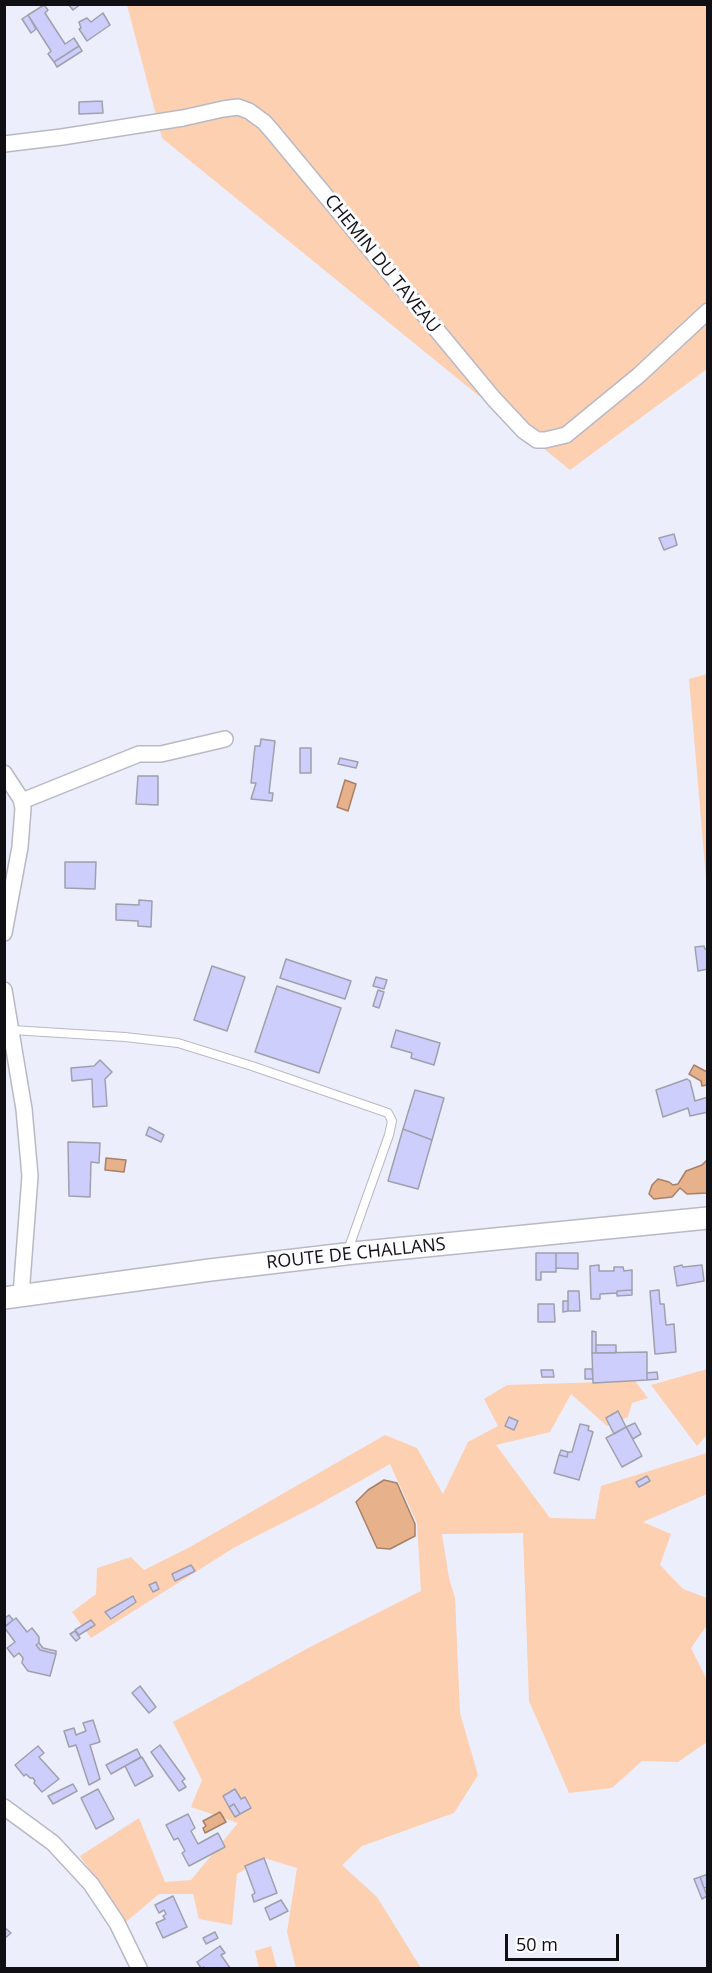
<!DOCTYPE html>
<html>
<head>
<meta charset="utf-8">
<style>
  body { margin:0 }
  #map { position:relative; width:712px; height:1973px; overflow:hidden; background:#edeefb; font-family:"Open Sans",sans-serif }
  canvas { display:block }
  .frame { position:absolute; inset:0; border:6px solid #101014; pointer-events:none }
  .scale { position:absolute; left:505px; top:1934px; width:114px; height:27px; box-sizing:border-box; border:3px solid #101014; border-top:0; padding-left:8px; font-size:18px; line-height:21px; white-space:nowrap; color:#101014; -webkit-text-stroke:4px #fcfcff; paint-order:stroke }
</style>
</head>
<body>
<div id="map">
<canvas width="712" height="1973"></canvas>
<div class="frame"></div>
<div class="scale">50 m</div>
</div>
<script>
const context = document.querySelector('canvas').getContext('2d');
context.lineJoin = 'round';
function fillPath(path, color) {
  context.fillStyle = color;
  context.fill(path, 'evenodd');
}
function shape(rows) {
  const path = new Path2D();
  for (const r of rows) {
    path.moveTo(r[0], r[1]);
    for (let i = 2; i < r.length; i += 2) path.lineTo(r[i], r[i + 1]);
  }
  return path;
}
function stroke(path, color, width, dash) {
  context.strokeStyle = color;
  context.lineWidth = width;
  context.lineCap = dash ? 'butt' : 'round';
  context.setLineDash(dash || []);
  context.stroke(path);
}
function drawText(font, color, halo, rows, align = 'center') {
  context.font = font + ' "Open Sans",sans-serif';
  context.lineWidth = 6;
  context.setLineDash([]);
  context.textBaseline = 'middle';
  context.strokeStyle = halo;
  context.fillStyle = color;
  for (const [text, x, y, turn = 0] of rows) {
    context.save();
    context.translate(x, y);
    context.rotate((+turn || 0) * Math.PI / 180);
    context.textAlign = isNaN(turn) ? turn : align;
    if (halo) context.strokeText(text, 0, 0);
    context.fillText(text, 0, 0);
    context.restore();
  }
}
const green = shape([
  [127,5,707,5,707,369,570,470,162,138],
  [707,674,708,674,707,890,689,679],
  [707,1369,707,1435,697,1446,651,1385],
  [635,1381,648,1398,632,1403,628,1417,607,1426,571,1394,550,1432,496,1445,550,1518,595,1519,601,1486,707,1453,707,1494,643,1522,671,1534,660,1565,683,1589,707,1598,707,1625,691,1648,707,1680,707,1742,678,1762,642,1761,612,1788,569,1793,529,1701,523,1533,442,1534,449,1578,455,1598,460,1713,478,1775,454,1813,362,1846,342,1865,377,1897,421,1968,296,1968,287,1932,297,1868,264,1858,237,1874,232,1925,199,1919,193,1894,159,1894,126,1922,80,1856,139,1818,165,1882,191,1880,238,1823,191,1807,202,1780,173,1722,310,1647,421,1591,417,1523,390,1464,314,1507,235,1547,91,1638,72,1612,96,1594,97,1568,131,1557,144,1570,190,1547,385,1435,417,1448,443,1494,468,1442,498,1426,484,1399,507,1385],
  [271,1946,277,1968,259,1968,255,1951]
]);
const water = shape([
  [345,780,356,784,348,811,337,807,345,780],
  [694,1065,707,1072,707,1085,702,1086,701,1081,689,1074,694,1065],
  [106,1158,126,1160,124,1172,105,1170,106,1158],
  [707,1160,707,1193,687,1194,680,1188,672,1197,654,1199,649,1194,652,1185,658,1179,669,1182,673,1185,678,1184,686,1171,702,1165,707,1160],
  [384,1480,397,1483,415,1524,415,1536,390,1549,377,1548,356,1502,368,1490,384,1480],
  [220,1812,226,1822,205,1833,203,1828,206,1826,203,1821,220,1812]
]);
const building = shape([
  [68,4,81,4,73,10,68,4],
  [44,5,48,10,45,13,65,44,74,38,79,46,54,62,48,54,51,51,28,15,44,5],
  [103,13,110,25,87,41,79,29,81,28,79,22,87,18,91,22,103,13],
  [28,15,36,29,31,33,22,19,28,15],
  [79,46,82,51,57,67,54,62,79,46],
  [102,101,103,113,79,114,79,102,102,101],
  [674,534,677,545,664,550,659,538,674,534],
  [261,739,275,741,269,793,273,793,272,801,251,799,256,783,251,783,255,746,260,746,261,739],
  [300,748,311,748,311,773,300,773,300,748],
  [340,758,358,762,356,768,338,764,340,758],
  [138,776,158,776,158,805,136,804,138,776],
  [65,862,96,862,95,889,65,888,65,862],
  [139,900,152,901,151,927,138,926,138,921,116,920,116,904,139,905,139,900],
  [704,946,705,949,708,949,708,969,698,971,695,947,704,946],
  [286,959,351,981,345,999,280,978,286,959],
  [212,966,245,977,227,1031,194,1020,212,966],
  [376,977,387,980,384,989,373,986,376,977],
  [277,986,341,1008,319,1073,255,1052,277,986],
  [378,990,384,992,379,1008,373,1006,378,990],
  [396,1030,440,1043,434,1065,411,1058,412,1053,391,1047,396,1030],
  [100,1060,112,1072,105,1079,107,1106,93,1107,92,1079,72,1081,71,1068,94,1066,100,1060],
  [687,1079,690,1081,695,1101,708,1097,708,1112,690,1116,688,1108,663,1117,656,1090,687,1079],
  [415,1090,444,1098,432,1140,403,1129,415,1090],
  [149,1127,164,1135,161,1142,146,1135,149,1127],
  [403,1129,432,1140,418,1189,388,1181,403,1129],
  [68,1142,100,1143,99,1163,91,1162,90,1197,69,1196,68,1142],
  [536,1253,556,1253,556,1272,541,1272,541,1280,536,1280,536,1253],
  [556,1253,578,1253,578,1269,556,1268,556,1253],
  [599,1265,599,1271,614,1271,614,1267,623,1267,624,1271,632,1270,632,1290,617,1291,617,1293,600,1294,600,1299,591,1299,590,1266,599,1265],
  [682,1265,683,1267,702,1265,704,1281,677,1286,674,1267,682,1265],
  [632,1290,632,1295,617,1296,617,1291,632,1290],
  [659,1290,660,1304,664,1304,666,1325,674,1324,676,1352,655,1354,650,1291,659,1290],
  [568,1291,579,1291,580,1311,568,1311,568,1291],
  [563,1301,568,1301,568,1311,563,1312,563,1301],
  [538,1304,554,1304,555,1322,538,1322,538,1304],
  [592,1331,596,1332,596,1353,592,1353,592,1331],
  [596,1345,616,1345,616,1353,596,1353,596,1345],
  [647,1352,647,1380,593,1383,592,1353,647,1352],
  [585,1369,592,1369,593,1379,585,1379,585,1369],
  [541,1370,553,1370,554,1377,542,1377,541,1370],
  [657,1372,658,1379,647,1380,647,1373,657,1372],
  [618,1411,626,1427,614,1434,606,1418,618,1411],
  [509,1417,518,1421,514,1430,505,1426,509,1417],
  [635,1423,641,1434,633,1439,626,1427,635,1423],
  [580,1424,589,1426,588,1430,593,1432,579,1480,554,1473,559,1455,567,1457,568,1452,572,1452,580,1424],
  [626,1427,642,1456,622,1467,606,1438,626,1427],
  [561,1450,568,1452,567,1457,559,1455,561,1450],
  [647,1476,650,1481,639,1487,636,1482,647,1476],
  [191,1565,195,1571,175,1581,172,1574,191,1565],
  [156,1582,159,1589,153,1592,149,1585,156,1582],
  [133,1596,136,1602,111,1619,105,1612,133,1596],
  [9,1615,13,1620,6,1626,4,1619,9,1615],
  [16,1618,27,1632,32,1628,39,1637,39,1643,36,1645,40,1650,56,1654,50,1676,28,1671,22,1663,23,1658,19,1653,14,1657,7,1648,15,1642,4,1627,16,1618],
  [91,1620,95,1625,79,1635,75,1630,91,1620],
  [75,1631,80,1638,76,1641,70,1634,75,1631],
  [39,1643,43,1648,56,1651,56,1654,40,1650,36,1645,39,1643],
  [140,1686,156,1707,149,1713,132,1693,140,1686],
  [93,1720,100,1742,90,1745,100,1779,89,1785,76,1745,69,1747,64,1731,74,1728,76,1735,86,1731,83,1723,93,1720],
  [160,1745,185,1779,182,1781,186,1787,179,1791,151,1752,160,1745],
  [38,1746,44,1753,39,1757,59,1779,42,1792,34,1783,35,1781,33,1778,30,1778,26,1774,24,1776,15,1765,38,1746],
  [137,1749,141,1757,111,1774,106,1765,137,1749],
  [142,1757,153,1776,135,1786,125,1766,142,1757],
  [73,1784,77,1791,53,1804,48,1796,73,1784],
  [98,1789,114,1819,96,1829,81,1798,98,1789],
  [235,1789,241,1799,245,1797,251,1808,240,1814,234,1804,229,1807,223,1796,235,1789],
  [234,1804,240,1814,235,1817,229,1807,234,1804],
  [188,1814,195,1828,191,1831,198,1844,218,1833,225,1847,189,1866,182,1853,185,1851,178,1838,174,1840,166,1825,188,1814],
  [264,1858,277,1893,254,1902,252,1895,255,1893,245,1866,264,1858],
  [708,1874,708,1887,704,1888,700,1877,708,1874],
  [700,1877,707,1896,702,1899,694,1879,700,1877],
  [173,1896,187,1927,163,1938,156,1923,165,1919,163,1916,166,1914,164,1910,159,1913,155,1905,173,1896],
  [281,1900,288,1911,270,1920,265,1908,281,1900],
  [4,1927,11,1933,4,1939,4,1927],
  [215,1932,218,1938,206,1944,203,1938,215,1932],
  [220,1946,225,1953,221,1955,230,1968,205,1968,204,1967,201,1968,197,1962,220,1946]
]);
const service = shape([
  [12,1030,125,1037,178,1043,252,1066,388,1113,392,1121,389,1135,348,1250]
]);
const minor = shape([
  [4,144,62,137,183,118,223,109,238,107,249,111,264,122,272,131,494,399,524,431,537,440,545,440,566,435,638,376,708,311],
  [4,773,21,799,23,808,20,847,4,933],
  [22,801,139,754,161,754,225,739],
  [4,990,24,1109,30,1176,21,1295],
  [4,1807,53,1843,91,1884,117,1923,139,1968]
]);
const secondary = shape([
  [4,1298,210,1270,354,1253,708,1218]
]);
const streetNames = [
  ["CHEMIN DU TAVEAU",382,264,51],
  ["ROUTE DE CHALLANS",356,1254,-6]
];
fillPath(green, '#fcd0b1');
fillPath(water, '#e7b18b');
stroke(water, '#a68167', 1.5);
fillPath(building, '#cecefd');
stroke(building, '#a0a0ac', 1.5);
stroke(service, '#b8b9c5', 10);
stroke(minor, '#b8b9c5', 18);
stroke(secondary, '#b8b9c5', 24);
stroke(service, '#fff', 8);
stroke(minor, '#fff', 15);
stroke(secondary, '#fff', 21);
drawText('18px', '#101014', '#fcfcff', streetNames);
</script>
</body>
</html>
